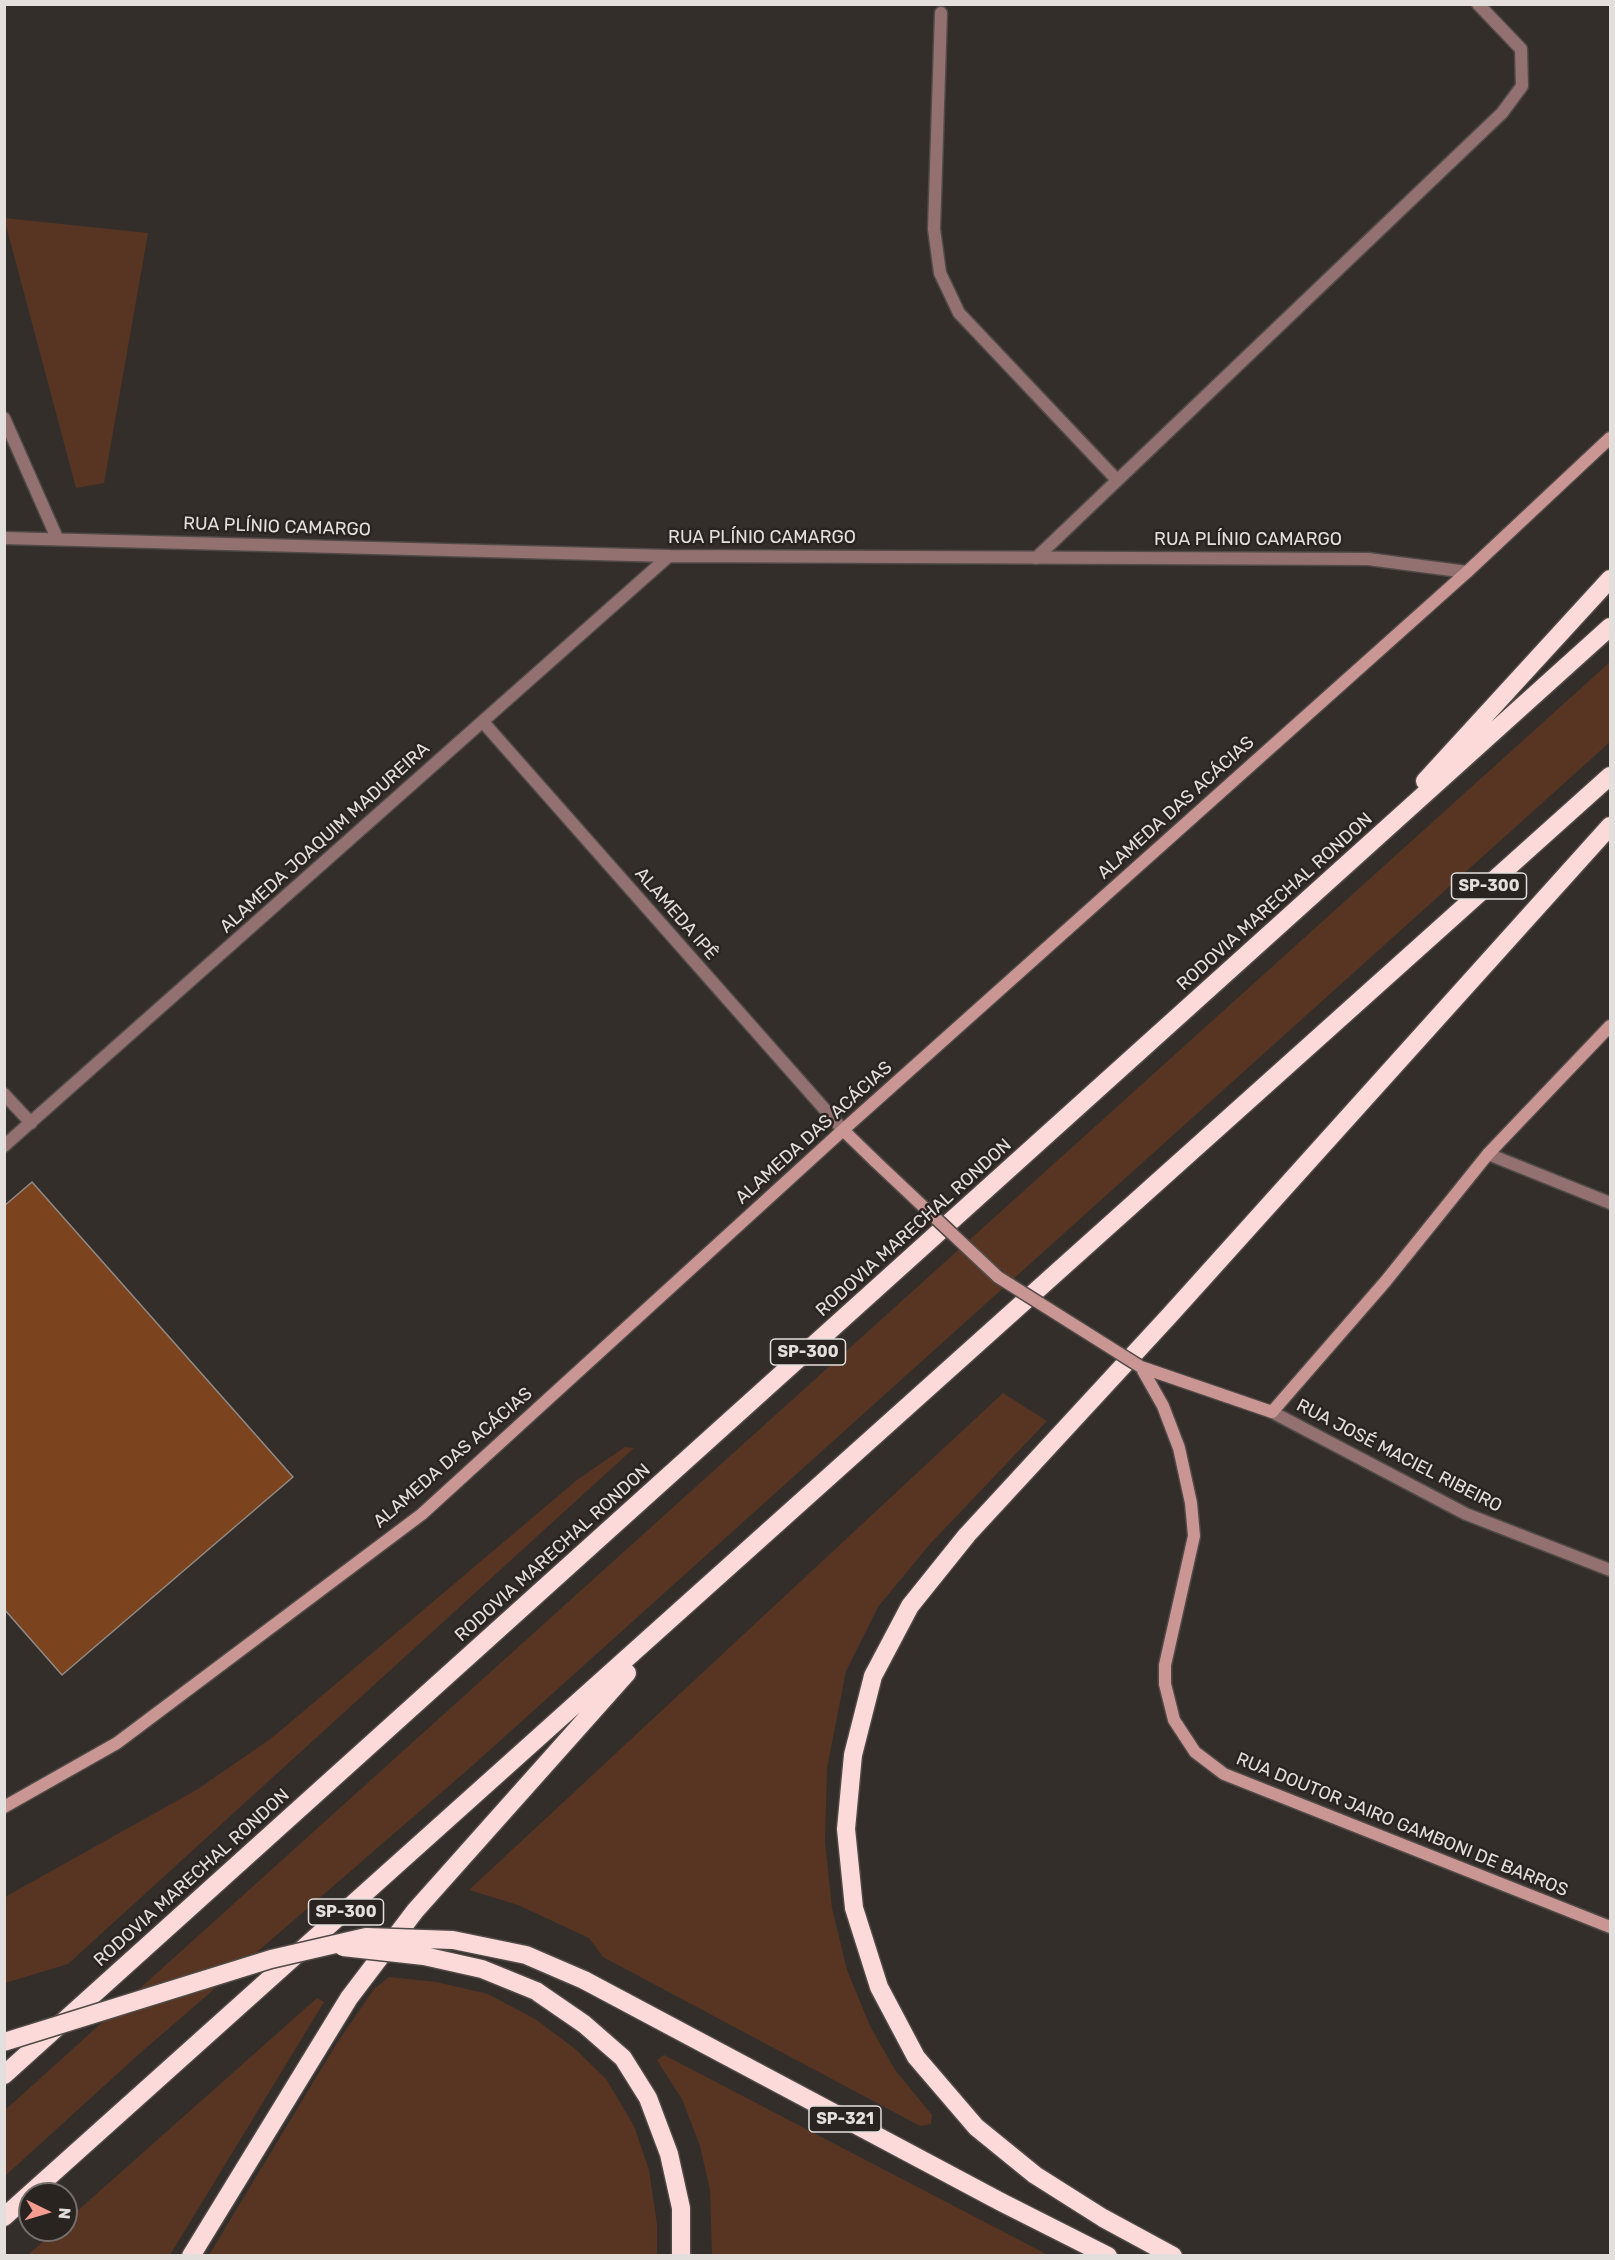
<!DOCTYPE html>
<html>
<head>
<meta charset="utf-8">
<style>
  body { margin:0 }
  #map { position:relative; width:1615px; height:2260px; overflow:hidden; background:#342e2b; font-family:Rubik,sans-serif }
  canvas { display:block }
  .frame { position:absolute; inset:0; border:6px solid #e3dfdd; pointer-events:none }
  .north { position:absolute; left:18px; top:2182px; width:60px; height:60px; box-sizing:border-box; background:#2a2421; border:2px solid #746f6c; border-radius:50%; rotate:95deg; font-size:16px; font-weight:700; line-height:24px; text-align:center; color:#e3dfdd }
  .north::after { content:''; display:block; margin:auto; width:21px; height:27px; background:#f59c91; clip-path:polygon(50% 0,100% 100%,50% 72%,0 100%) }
</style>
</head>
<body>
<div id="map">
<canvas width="1615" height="2260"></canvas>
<div class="frame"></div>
<div class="north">N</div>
</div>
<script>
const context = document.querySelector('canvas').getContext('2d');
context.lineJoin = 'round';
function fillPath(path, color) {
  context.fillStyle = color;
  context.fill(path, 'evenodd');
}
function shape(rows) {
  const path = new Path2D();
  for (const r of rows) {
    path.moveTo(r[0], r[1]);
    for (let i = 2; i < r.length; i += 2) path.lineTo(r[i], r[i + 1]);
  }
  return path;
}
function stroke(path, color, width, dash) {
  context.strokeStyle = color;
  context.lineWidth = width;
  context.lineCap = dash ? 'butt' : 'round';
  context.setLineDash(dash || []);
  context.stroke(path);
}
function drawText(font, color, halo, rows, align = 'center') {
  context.font = font + ' Rubik,sans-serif';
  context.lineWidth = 5;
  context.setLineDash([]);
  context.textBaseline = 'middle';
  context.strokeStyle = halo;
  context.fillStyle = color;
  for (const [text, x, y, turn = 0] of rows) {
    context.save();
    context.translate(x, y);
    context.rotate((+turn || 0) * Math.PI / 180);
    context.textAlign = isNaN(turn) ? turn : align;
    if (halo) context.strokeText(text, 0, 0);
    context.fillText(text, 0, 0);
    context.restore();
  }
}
const green = shape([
  [4,218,148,233,104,483,76,488],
  [1610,662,1610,742,472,1766,138,2055,5,2176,4,2111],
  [1003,1393,1047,1421,930,1544,878,1607,846,1671,827,1768,825,1842,832,1908,847,1970,870,2026,895,2070,932,2115,931,2124,920,2126,603,1957,589,1938,518,1905,469,1890],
  [625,1447,634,1448,68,1964,5,1983,5,1897,198,1789,273,1737,577,1480],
  [389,1977,436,1982,488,1994,535,2019,574,2048,606,2079,634,2126,649,2170,657,2224,657,2255,209,2255,335,2046,374,1989],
  [317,1998,324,2002,170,2255,28,2255,56,2230,66,2230,66,2221],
  [664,2055,1048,2255,712,2255,710,2190,700,2146,682,2099,657,2060]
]);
const building = shape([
  [32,1182,293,1477,62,1675,4,1609,4,1206,32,1182]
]);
const lane = shape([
  [941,13,934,229,940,273,959,313,1117,480],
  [1036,558,1502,113,1522,86,1521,49,1478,4]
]);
const street = shape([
  [4,418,57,538],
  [4,538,669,556,1368,559,1467,572],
  [483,722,843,1130],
  [4,1094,31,1123],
  [4,1146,669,556],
  [1488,1154,1610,1203],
  [1272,1412,1466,1514,1610,1570]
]);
const secondary = shape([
  [843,1130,876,1162],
  [1141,1367,1163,1406,1179,1448,1191,1503,1194,1536,1165,1665,1165,1684,1174,1720,1195,1752,1224,1774,1610,1927],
  [1141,1367,1272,1412,1385,1282,1488,1154,1610,1026],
  [4,1807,117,1743,422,1514,843,1130,1467,572,1610,438]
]);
const highway = shape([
  [1425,781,1610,579],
  [584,1980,1001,2202,1108,2256],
  [536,1991,584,2024,623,2058,648,2098,669,2154,681,2208,681,2256],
  [4,2075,1610,627],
  [4,2217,1610,776],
  [191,2256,349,1998,415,1911,627,1673],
  [1173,2256,1103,2218,1035,2175,976,2127,916,2057,879,1987,854,1908,846,1829,853,1755,873,1676,910,1606,967,1535,1170,1315,1610,826]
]);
const secondaryBridge = shape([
  [876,1162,998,1277,1141,1367]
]);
const highwayBridge = shape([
  [343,1947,424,1956,482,1969,536,1991],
  [4,2042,271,1959,366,1937,453,1940,526,1955,584,1980]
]);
const shields = [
  [1489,886,75],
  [808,1352,75],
  [346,1912,75],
  [845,2119,72]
];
const shieldNames = [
  ["SP-300",1489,886],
  ["SP-300",808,1352],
  ["SP-300",346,1912],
  ["SP-321",845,2119]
];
const streetNames = [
  ["RUA PLÍNIO CAMARGO",277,527,2],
  ["RUA PLÍNIO CAMARGO",762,538],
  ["RUA PLÍNIO CAMARGO",1248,540],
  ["ALAMEDA DAS ACÁCIAS",1176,808,-42],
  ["ALAMEDA JOAQUIM MADUREIRA",325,838,-42],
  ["RODOVIA MARECHAL RONDON",1275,902,-42],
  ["ALAMEDA IPÊ",676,914,49],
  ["ALAMEDA DAS ACÁCIAS",814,1133,-42],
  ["RODOVIA MARECHAL RONDON",914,1228,-42],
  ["RUA JOSÉ MACIEL RIBEIRO",1399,1456,27],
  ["ALAMEDA DAS ACÁCIAS",453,1458,-41],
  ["RODOVIA MARECHAL RONDON",553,1553,-42],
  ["RUA DOUTOR JAIRO GAMBONI DE BARROS",1402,1825,22],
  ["RODOVIA MARECHAL RONDON",192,1878,-42]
];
fillPath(green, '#573522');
fillPath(building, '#7c441e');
stroke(building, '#918a86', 1.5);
stroke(lane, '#504a47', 15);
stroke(street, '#504a47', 15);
stroke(secondary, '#504a47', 15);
stroke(highway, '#504a47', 21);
stroke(lane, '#927170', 12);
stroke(street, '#927170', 12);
stroke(secondary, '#ca9694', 12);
stroke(highway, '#fbdad9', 18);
stroke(secondaryBridge, '#504a47', 15, []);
stroke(highwayBridge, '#504a47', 21, []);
stroke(secondaryBridge, '#ca9694', 12);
stroke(highwayBridge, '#fbdad9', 18);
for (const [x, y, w] of shields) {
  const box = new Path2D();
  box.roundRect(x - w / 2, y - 13, w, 26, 4.5);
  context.fillStyle = '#2a2421';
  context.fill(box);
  stroke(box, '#e3dfdd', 1.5);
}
drawText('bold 16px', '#e3dfdd', null, shieldNames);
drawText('18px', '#e3dfdd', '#2a2421', streetNames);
</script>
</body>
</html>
